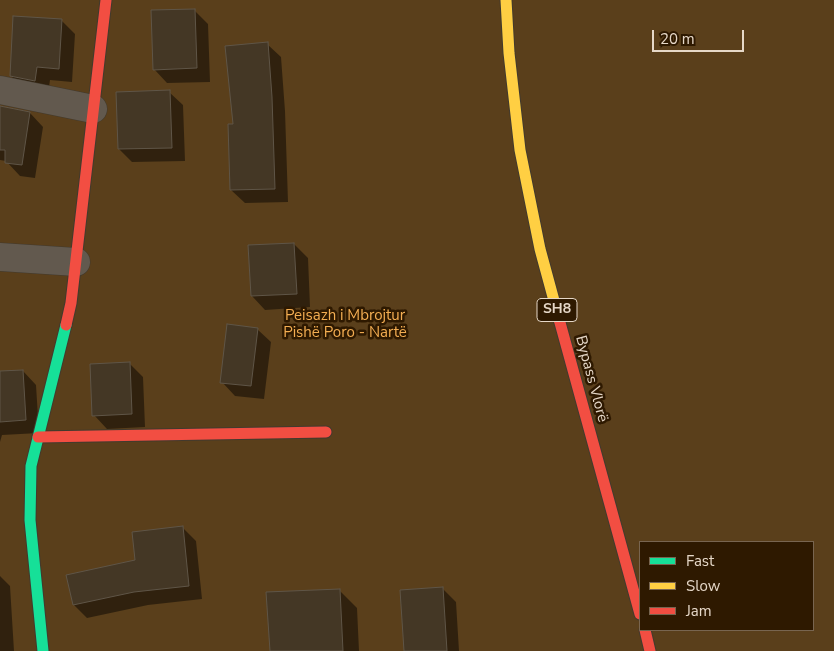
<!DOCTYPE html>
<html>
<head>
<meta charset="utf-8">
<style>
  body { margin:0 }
  #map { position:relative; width:834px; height:651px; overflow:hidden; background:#2c2110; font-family:"Nunito Sans",sans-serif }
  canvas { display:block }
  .legend { position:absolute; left:639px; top:541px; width:175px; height:90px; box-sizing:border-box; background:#2e1900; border:1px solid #786550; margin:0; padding:6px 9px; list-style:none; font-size:15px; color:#e6d8c8 }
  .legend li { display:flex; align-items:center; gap:10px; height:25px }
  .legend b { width:25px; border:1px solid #786550 }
  .scale { position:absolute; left:652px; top:30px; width:92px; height:22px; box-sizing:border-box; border:2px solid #e6d8c8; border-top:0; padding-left:6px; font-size:15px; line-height:18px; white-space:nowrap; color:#e6d8c8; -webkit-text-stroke:4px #2e1900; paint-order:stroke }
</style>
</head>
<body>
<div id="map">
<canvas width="834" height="651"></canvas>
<ul class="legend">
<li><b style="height:6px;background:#16e098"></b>Fast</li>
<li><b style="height:6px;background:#ffcf43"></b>Slow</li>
<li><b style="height:6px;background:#f24e42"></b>Jam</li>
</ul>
<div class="scale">20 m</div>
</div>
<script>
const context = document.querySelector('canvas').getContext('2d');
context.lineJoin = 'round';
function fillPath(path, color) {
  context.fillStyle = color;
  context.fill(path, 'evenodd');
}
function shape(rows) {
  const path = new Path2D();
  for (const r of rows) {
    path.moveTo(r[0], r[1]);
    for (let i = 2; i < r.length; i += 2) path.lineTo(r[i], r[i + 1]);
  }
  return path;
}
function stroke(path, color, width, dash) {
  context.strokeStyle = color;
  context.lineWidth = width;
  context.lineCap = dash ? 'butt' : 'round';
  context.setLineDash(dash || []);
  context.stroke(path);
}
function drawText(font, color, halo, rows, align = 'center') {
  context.font = font + ' "Nunito Sans",sans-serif';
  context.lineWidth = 5;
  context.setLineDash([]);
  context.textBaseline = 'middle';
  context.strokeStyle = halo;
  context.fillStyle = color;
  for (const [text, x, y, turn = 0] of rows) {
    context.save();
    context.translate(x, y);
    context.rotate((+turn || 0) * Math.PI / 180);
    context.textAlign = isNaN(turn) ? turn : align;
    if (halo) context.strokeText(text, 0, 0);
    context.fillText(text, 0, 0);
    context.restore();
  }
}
const green = shape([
  [0,0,834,0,834,651,0,651],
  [640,542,813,542,813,630,640,630]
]);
const shadow = shape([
  [194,10,208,24,210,82,167,83,154,69],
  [61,20,75,34,72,82,50,80,48,94,24,89,11,76],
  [267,44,281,57,285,111,288,202,245,203,231,190,234,125],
  [169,92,183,105,185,161,132,162,119,149],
  [0,107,30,113,43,127,35,178,20,176,6,161,0,160],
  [294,244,308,258,310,307,265,310,252,296],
  [257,329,271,342,264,399,235,396,222,382],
  [129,363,143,377,145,427,107,429,94,415],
  [23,371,36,385,39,433,2,435,0,442,0,372],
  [183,528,196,541,202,599,148,605,87,618,74,605],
  [0,576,10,586,14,651,0,651],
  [443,589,456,602,459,651,415,651],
  [339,590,357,608,359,651,271,651]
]);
const building = shape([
  [195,9,197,68,153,70,151,10,195,9],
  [13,16,62,19,59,69,37,67,35,81,10,76,13,16],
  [268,42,272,97,275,189,230,190,228,124,233,124,225,46,268,42],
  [170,90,172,148,118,149,116,92,170,90],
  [0,106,30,112,22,165,5,163,5,150,0,150,0,106],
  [294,243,297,294,251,296,248,245,294,243],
  [227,324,258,328,251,386,220,383,227,324],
  [130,362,132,414,92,416,90,364,130,362],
  [23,370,26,420,0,422,0,371,23,370],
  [183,526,189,586,134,592,73,605,66,575,135,560,132,532,183,526],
  [443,587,447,651,404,651,400,590,443,587],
  [340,589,343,651,270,651,266,592,340,589]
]);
const street = shape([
  [0,90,93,109],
  [0,257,76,262]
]);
const fast = shape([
  [43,651,30,520,31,466,66,325]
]);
const slow = shape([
  [506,0,509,53,520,150,540,249,559,319]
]);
const jam = shape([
  [559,319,640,614],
  [66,325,71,303,106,0],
  [38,437,326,432],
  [645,630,650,651]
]);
const shields = [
  [557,310,40]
];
const shieldNames = [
  ["SH8",557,310]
];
const parkNames = [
  ["Peisazh i Mbrojtur",345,316],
  ["Pishë Poro - Nartë",345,333]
];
const streetNames = [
  ["Bypass Vlorë",591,379,75]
];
fillPath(green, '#5a3f1b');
fillPath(shadow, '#0007');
fillPath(building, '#443725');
stroke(building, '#5f5547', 1);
stroke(street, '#423a2e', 29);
stroke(fast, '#423a2e', 13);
stroke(slow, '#423a2e', 13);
stroke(jam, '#423a2e', 13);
stroke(street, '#62594e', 28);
stroke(fast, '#16e098', 11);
stroke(slow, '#ffcf43', 11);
stroke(jam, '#f24e42', 11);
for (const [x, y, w] of shields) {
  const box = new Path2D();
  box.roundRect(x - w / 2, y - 11.5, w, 23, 4);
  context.fillStyle = '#2e1900';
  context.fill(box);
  stroke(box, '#e6d8c8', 1);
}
drawText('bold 14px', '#e6d8c8', null, shieldNames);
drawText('15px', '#f4ae52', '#2e1900', parkNames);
drawText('15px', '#e6d8c8', '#2e1900', streetNames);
</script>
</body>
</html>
